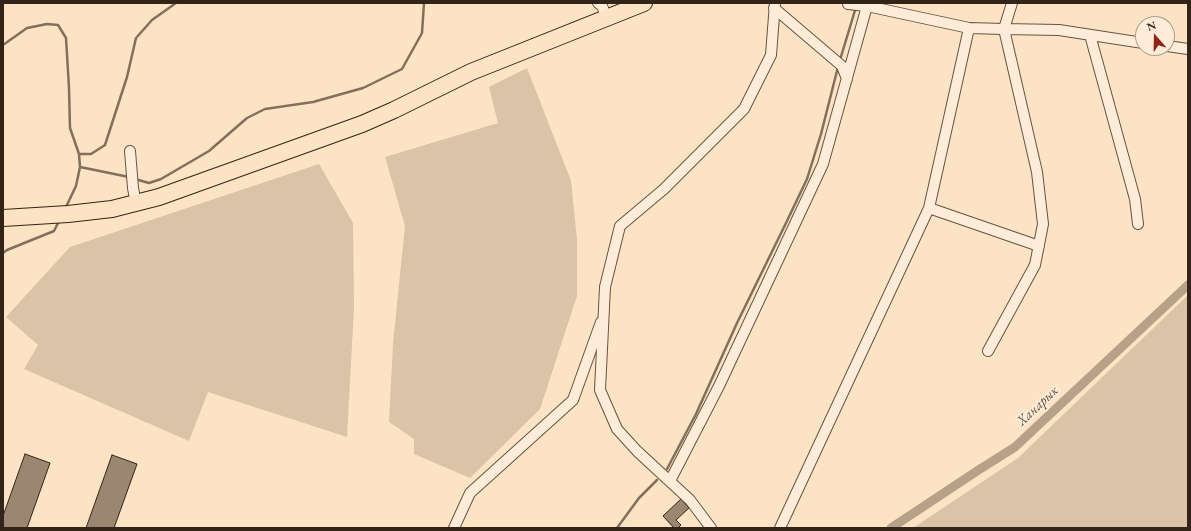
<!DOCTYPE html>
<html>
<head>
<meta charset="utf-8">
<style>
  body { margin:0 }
  #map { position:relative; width:1191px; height:531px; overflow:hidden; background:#fce3c3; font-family:"EB Garamond",serif }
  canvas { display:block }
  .frame { position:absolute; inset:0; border:4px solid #322418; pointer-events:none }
  .north { position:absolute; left:1135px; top:16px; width:40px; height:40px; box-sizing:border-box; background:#fdedd8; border:1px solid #ac9d8b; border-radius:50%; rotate:340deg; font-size:11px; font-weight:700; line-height:16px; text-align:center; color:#322418 }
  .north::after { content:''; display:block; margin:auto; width:14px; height:18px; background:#8f2418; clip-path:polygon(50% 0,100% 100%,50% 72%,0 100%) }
</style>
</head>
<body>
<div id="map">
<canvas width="1191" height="531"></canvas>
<div class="frame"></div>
<div class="north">N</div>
</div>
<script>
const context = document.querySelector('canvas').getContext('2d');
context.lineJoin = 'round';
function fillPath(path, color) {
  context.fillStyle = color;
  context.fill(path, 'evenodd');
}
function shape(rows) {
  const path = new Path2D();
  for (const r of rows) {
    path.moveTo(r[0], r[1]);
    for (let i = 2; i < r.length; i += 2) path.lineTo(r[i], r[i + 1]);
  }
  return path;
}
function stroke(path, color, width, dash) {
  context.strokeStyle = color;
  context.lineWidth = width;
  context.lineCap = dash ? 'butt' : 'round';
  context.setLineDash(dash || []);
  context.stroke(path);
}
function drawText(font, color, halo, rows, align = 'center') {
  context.font = font + ' "EB Garamond",serif';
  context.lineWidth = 4;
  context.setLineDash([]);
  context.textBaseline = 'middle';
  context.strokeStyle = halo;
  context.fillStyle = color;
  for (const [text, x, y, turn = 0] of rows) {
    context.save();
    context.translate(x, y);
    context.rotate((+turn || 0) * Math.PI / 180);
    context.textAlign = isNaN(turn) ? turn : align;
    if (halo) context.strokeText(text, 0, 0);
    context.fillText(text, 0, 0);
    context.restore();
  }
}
const green = shape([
  [527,68,571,181,577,239,577,296,540,409,470,478,414,454,414,439,389,422,393,343,405,226,385,157,498,123,489,87],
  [319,164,353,223,354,308,347,437,208,392,189,441,24,369,38,345,6,317,70,247],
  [1188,295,1188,528,913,528,1018,458]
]);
const stream = shape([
  [3,45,27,28,47,24,58,25,66,38,69,88,70,128,79,154,80,167,76,186,65,209],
  [840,60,856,7],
  [79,154,91,154,105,145,127,77,136,38,152,20,176,3],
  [80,167,129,177],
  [135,179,149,183,161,179,209,151,247,118,265,109,313,102,363,88,402,69,422,33,424,3],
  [3,253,7,250,54,231,59,221],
  [667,469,696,414,737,323,786,223,807,179,821,134,838,67],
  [617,528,639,498,657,480]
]);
const canal = shape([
  [891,528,977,471,1015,447,1188,285]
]);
const building = shape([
  [25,454,50,463,27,528,3,528,3,516,25,454],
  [112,455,137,464,114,528,86,528,112,455],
  [681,499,689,508,676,520,681,525,678,528,674,528,663,516,681,499]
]);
const street = shape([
  [598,3,602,6,607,18],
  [848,4,867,6,969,28],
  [774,8,842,66,847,79],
  [1090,35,1135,199,1138,224],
  [1167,46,1188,49],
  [130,151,133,188,136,204],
  [929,208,1039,246],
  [988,351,1035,265,1043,224,1037,172,1004,29,1059,30,1143,43],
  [670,481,719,386,823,164,867,6],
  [454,528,470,493,573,400,601,322],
  [711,528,690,500,637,451,617,429,600,390,605,287,620,226,664,189,744,109,771,55,775,3],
  [780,528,929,208,969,28,1004,29,1012,3]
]);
const primary = shape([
  [3,218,68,214,112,209,159,197,362,124,394,110,471,72,644,3]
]);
const waterNames = [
  ["Ханарык",1038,406,-43]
];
fillPath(green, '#dac3a6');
stroke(stream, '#82705c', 2.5);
stroke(canal, '#b7a289', 9);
fillPath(building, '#9b8771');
stroke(building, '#322418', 1);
stroke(street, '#645443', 12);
stroke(primary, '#322418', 18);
stroke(street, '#fdedd8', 10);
stroke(primary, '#fce3c3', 16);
drawText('italic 14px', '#615040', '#fdedd8', waterNames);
</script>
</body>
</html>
